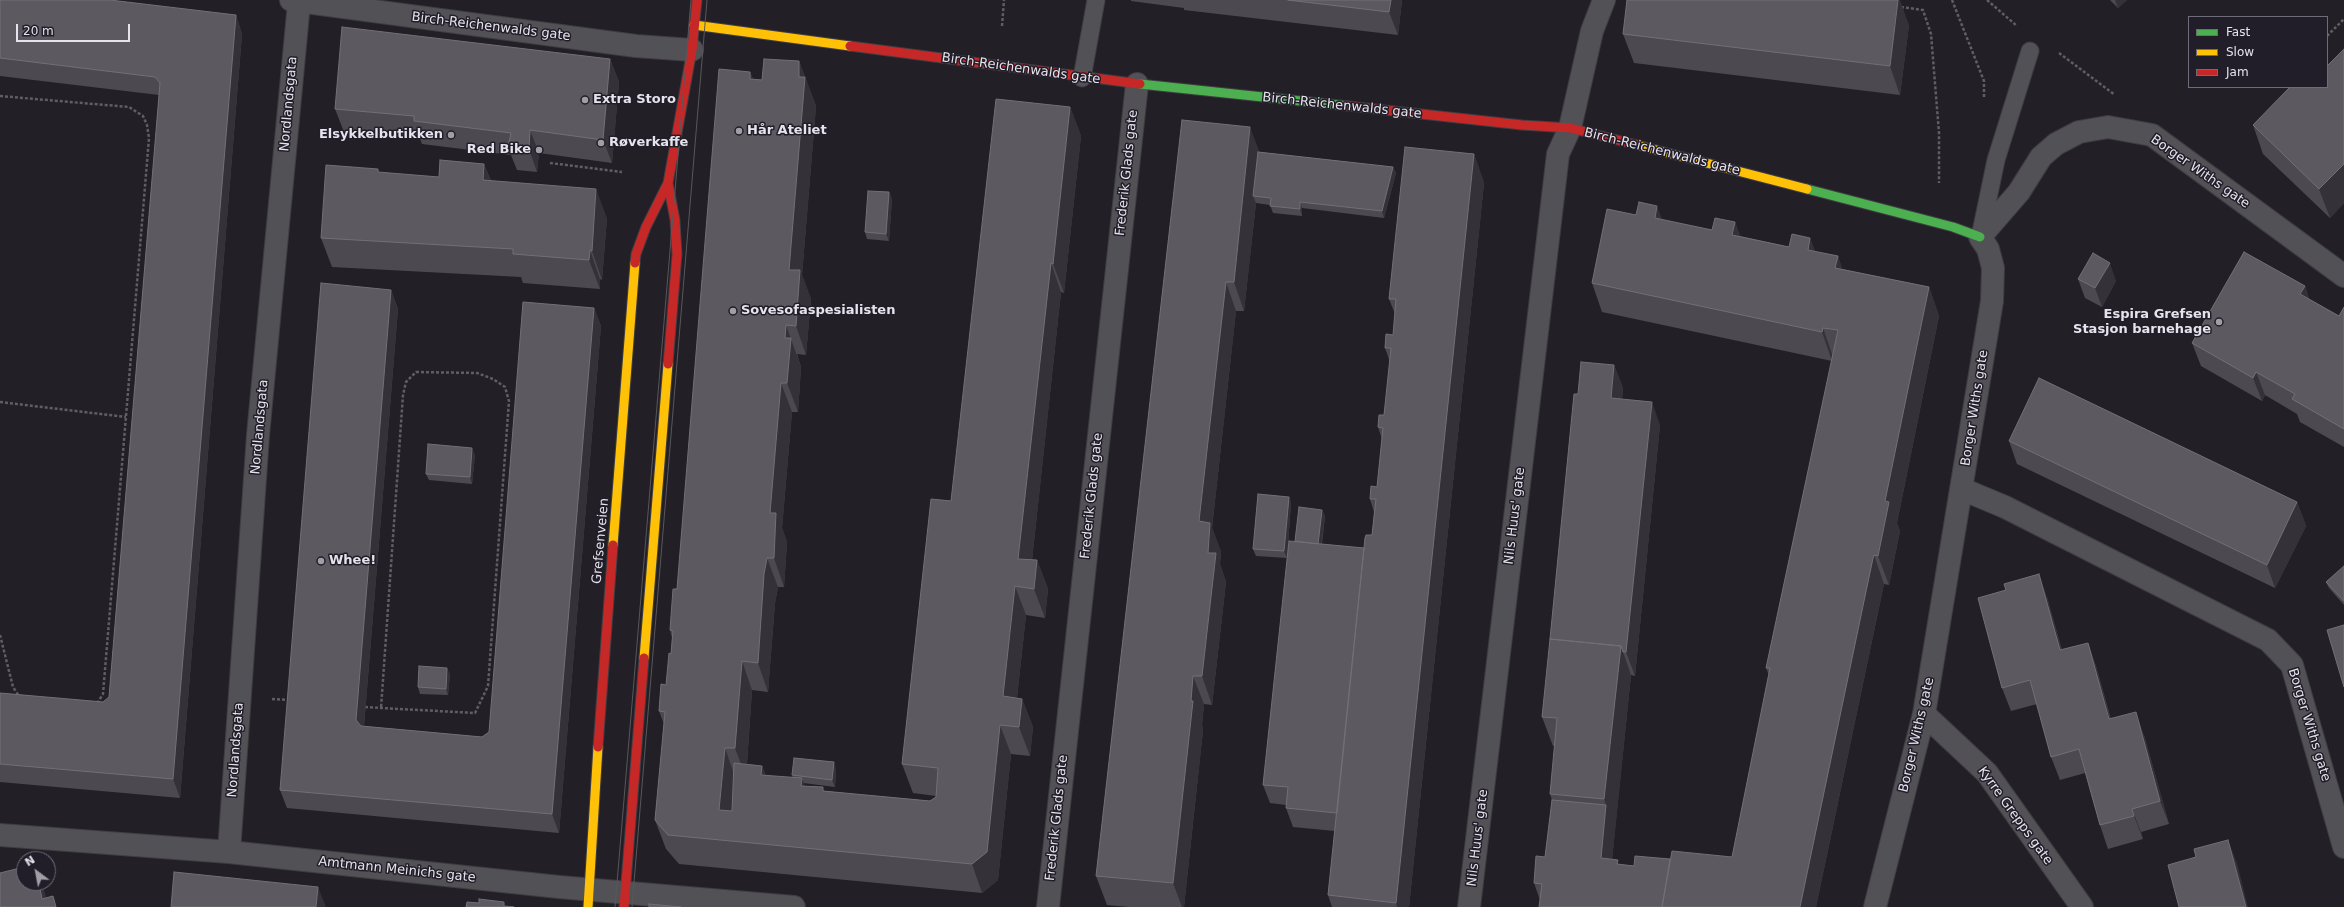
<!DOCTYPE html>
<html>
<head>
<meta charset="utf-8">
<style>
  body { margin:0 }
  #map { position:relative; width:2344px; height:907px; overflow:hidden; background:#222026; font-family:"DejaVu Sans",sans-serif }
  canvas { display:block }
  .legend { position:absolute; left:2188px; top:16px; width:140px; height:72px; box-sizing:border-box; background:#211d29; border:1px solid #6f6c77; margin:0; padding:5px 7px; list-style:none; font-size:12px; color:#e5e3eb }
  .legend li { display:flex; align-items:center; gap:8px; height:20px }
  .legend b { width:20px; border:1px solid #6f6c77 }
  .north { position:absolute; left:16px; top:851px; width:40px; height:40px; box-sizing:border-box; background:#211d29; border:1px solid #6f6c77; border-radius:50%; rotate:328deg; font-size:11px; font-weight:700; line-height:16px; text-align:center; color:#e5e3eb }
  .north::after { content:''; display:block; margin:auto; width:14px; height:18px; background:#a19fa6; clip-path:polygon(50% 0,100% 100%,50% 72%,0 100%) }
  .scale { position:absolute; left:16px; top:24px; width:114px; height:18px; box-sizing:border-box; border:2px solid #e5e3eb; border-top:0; padding-left:5px; font-size:12px; line-height:14px; white-space:nowrap; color:#e5e3eb; -webkit-text-stroke:3px #211d29; paint-order:stroke }
</style>
</head>
<body>
<div id="map">
<canvas width="2344" height="907"></canvas>
<ul class="legend">
<li><b style="height:5px;background:#4caf50"></b>Fast</li>
<li><b style="height:5px;background:#ffc107"></b>Slow</li>
<li><b style="height:5px;background:#c62828"></b>Jam</li>
</ul>
<div class="north">N</div>
<div class="scale">20 m</div>
</div>
<script>
const context = document.querySelector('canvas').getContext('2d');
context.lineJoin = 'round';
function shape(rows) {
  const path = new Path2D();
  for (const r of rows) {
    path.moveTo(r[0], r[1]);
    for (let i = 2; i < r.length; i += 2) path.lineTo(r[i], r[i + 1]);
  }
  return path;
}
function stroke(path, color, width, dash) {
  context.strokeStyle = color;
  context.lineWidth = width;
  context.lineCap = dash ? 'butt' : 'round';
  context.setLineDash(dash || []);
  context.stroke(path);
}
function fillPath(path, color) {
  context.fillStyle = color;
  context.fill(path, 'evenodd');
}
function drawText(font, color, halo, rows, align = 'center') {
  context.font = font + ' "DejaVu Sans",sans-serif';
  context.lineWidth = 3;
  context.setLineDash([]);
  context.textBaseline = 'middle';
  context.strokeStyle = halo;
  context.fillStyle = color;
  for (const [text, x, y, turn = 0] of rows) {
    context.save();
    context.translate(x, y);
    context.rotate((+turn || 0) * Math.PI / 180);
    context.textAlign = isNaN(turn) ? turn : align;
    if (halo) context.strokeText(text, 0, 0);
    context.fillText(text, 0, 0);
    context.restore();
  }
}
const path = shape([
  [1952,0,1984,81,1984,97],
  [1987,0,2017,26],
  [1901,7,1923,10,1931,34,1939,133,1939,183],
  [1002,26,1004,0],
  [2327,36,2344,19],
  [2059,53,2115,95],
  [0,96,129,107,143,116,147,125,149,138,103,694,98,702],
  [550,163,622,172],
  [0,402,126,417],
  [0,635,13,687,19,696],
  [272,699,290,700],
  [365,707,381,708,475,713,488,686,509,401,505,387,493,379,477,373,416,372,406,382,403,395,381,708]
]);
const lane = shape([
  [1082,78,1096,0],
  [1980,237,1996,160,2030,51]
]);
const street = shape([
  [291,0,636,46,692,50],
  [1962,489,2005,507,2268,640,2292,665,2344,847],
  [1924,714,1987,773,2082,907],
  [0,835,229,852,559,887,794,907],
  [229,852,258,435,299,3],
  [1048,907,1137,84],
  [1469,907,1558,154,1570,128,1592,31,1604,0],
  [1875,907,1924,714,1992,301,1993,268,1988,249,1980,237,2019,192,2041,157,2056,144,2079,132,2108,127,2152,135,2344,276]
]);
const fast = shape([
  [1140,84,1348,106],
  [1807,189,1953,227,1980,237]
]);
const slow = shape([
  [694,25,850,46],
  [1637,145,1807,189],
  [613,545,635,263],
  [644,658,668,364],
  [588,907,598,747]
]);
const jam = shape([
  [850,46,1140,84],
  [1348,106,1522,125,1570,128,1637,145],
  [668,183,675,220,677,254,668,364],
  [635,263,636,254,646,227,668,183,692,50,697,0],
  [598,747,613,545],
  [624,907,644,658]
]);
const tram = shape([
  [615,907,691,0],
  [632,907,707,0]
]);
const wall = shape([
  [0,0,236,15,242,34,180,798,0,782,0,693,103,702,109,697,159,95,0,76],
  [1131,0,1402,0,1398,35,1184,10,1184,8,1131,1],
  [2110,0,2127,0,2118,8],
  [1909,25,1900,95,1634,63,1623,34],
  [2344,49,2344,203,2330,218,2263,154,2253,125,2327,87],
  [610,59,619,82,612,163,539,153,537,172,517,170,511,155,422,144,420,139,344,132,335,109],
  [799,61,816,106,802,275,811,299,806,355,797,354,801,367,798,412,792,412,782,528,787,542,784,587,778,587,775,603,768,692,752,690,747,764,762,766,766,776,793,778,792,775,836,769,835,787,803,783,804,786,824,791,930,801,936,797,936,796,913,793,902,764,951,501,1070,107,1081,136,1064,293,1061,292,1032,560,1037,560,1048,589,1045,618,1026,615,1017,698,1022,699,1033,727,1030,756,1011,754,998,880,982,893,679,864,666,849,655,820,664,724,659,711,666,685,671,654,672,638,670,630,677,589,750,72,753,79,762,80],
  [1182,120,1259,152,1393,167,1396,173,1384,218,1302,208,1302,216,1273,213,1270,205,1256,203,1244,311,1236,311,1212,528,1221,552,1220,564,1226,582,1212,705,1204,704,1202,725,1203,730,1184,907,1129,907,1107,905,1096,876],
  [1474,154,1484,183,1409,907,1332,907,1328,895,1335,831,1293,827,1286,808,1286,805,1270,803,1263,785,1295,541,1322,510,1325,516,1322,544,1364,548,1372,535,1374,512,1370,499,1377,487,1382,439,1378,427,1384,415,1390,362,1385,348,1393,335,1395,314,1389,299],
  [484,164,491,181,607,218,602,280,600,279,600,289,523,283,521,277,332,267,321,238,380,173,439,177],
  [889,192,892,199,889,241,867,239,865,232],
  [1662,220,1712,230,1735,222,1740,236,1789,247,1810,238,1815,252,1838,256,1842,269,1929,287,1939,316,1897,523,1900,531,1889,585,1884,584,1816,907,1539,907,1540,900,1534,883,1545,857,1552,800,1550,794,1555,746,1553,746,1542,717,1578,394,1614,365,1623,388,1622,399,1660,425,1635,676,1631,675,1612,859,1620,865,1634,866,1670,859,1732,857,1769,675,1766,668,1832,361,1602,312,1592,283],
  [2078,279,2116,281,2102,307,2085,298],
  [2305,286,2309,299,2339,316,2344,307,2344,447,2300,422,2297,414,2265,395,2262,401,2201,366,2192,343],
  [391,290,398,309,364,726,482,737,489,732,594,308,601,326,559,833,287,808,280,790],
  [2009,441,2297,502,2306,526,2275,588,2017,464],
  [475,455,472,484,429,480,426,474],
  [1289,497,1291,503,1287,558,1256,556,1253,549],
  [2344,567,2344,605,2329,588,2326,582],
  [2047,597,2062,650,2088,643,2096,666,2111,719,2144,735,2169,824,2141,832,2143,839,2108,849,2100,825,2085,773,2060,780,2051,757,2037,704,2011,711,2002,688],
  [450,674,448,695,420,694,418,687]
]);
const shadedWall = shape([
  [1391,0,1402,0,1398,35,1389,12],
  [1898,0,1900,0,1909,25,1900,95,1890,66],
  [2115,0,2127,0,2118,8],
  [236,15,242,34,180,798,173,779],
  [610,59,619,82,612,163,603,140],
  [799,61,816,106,802,275,811,299,806,355,796,326,789,270],
  [750,72,761,101,750,79],
  [1070,107,1081,136,1064,293,1053,264],
  [1250,127,1261,156,1253,196,1256,203,1244,311,1234,282],
  [530,130,539,153,537,172,529,149],
  [1474,154,1484,183,1409,907,1397,907,1396,903],
  [484,164,495,193,483,180],
  [2344,164,2344,203,2330,218,2319,189],
  [1393,167,1396,173,1384,218,1382,211],
  [596,189,607,218,602,280,592,251],
  [889,192,892,199,889,241,886,234],
  [1300,202,1302,208,1302,216,1300,209],
  [1657,206,1668,235,1655,218],
  [1735,222,1745,251,1732,235],
  [1810,238,1821,267,1808,250],
  [590,250,600,279,600,289,589,260],
  [1838,256,1848,285,1835,268],
  [1051,263,1061,292,1029,588,1018,559],
  [2110,263,2116,281,2102,307,2095,288],
  [1226,282,1236,311,1212,528,1221,552,1220,564,1226,582,1212,705,1202,676,1208,553,1199,521],
  [2305,286,2313,309,2300,294],
  [1929,287,1939,316,1897,523,1900,531,1889,585,1878,556,1885,501],
  [391,290,398,309,363,738,356,720],
  [594,308,601,326,559,833,552,814],
  [786,325,801,367,798,412,787,383,785,338],
  [1823,328,1833,357,1832,361,1822,332],
  [1614,365,1623,388,1620,421,1611,398],
  [2256,372,2265,395,2262,401,2253,378],
  [781,383,792,412,782,528,787,542,784,587,774,558,770,513],
  [1652,402,1660,425,1635,676,1626,652],
  [472,448,475,455,472,484,470,477],
  [1289,497,1291,503,1287,558,1284,551],
  [2297,502,2306,526,2275,588,2267,565],
  [1322,510,1325,516,1320,555,1318,548],
  [1874,555,1884,584,1816,907,1800,907],
  [767,558,778,587,775,603,768,692,758,663,764,574],
  [1037,560,1048,589,1045,618,1034,589],
  [2039,574,2047,597,2068,673,2060,650],
  [1015,586,1026,615,1014,725,1003,696],
  [2088,643,2096,666,2117,743,2109,719],
  [1621,646,1631,675,1610,881,1601,858,1606,805,1604,799],
  [742,661,752,690,746,777,735,748],
  [447,668,450,674,448,695,446,689],
  [1193,676,1204,704,1202,725,1203,730,1184,907,1182,907,1173,883],
  [1022,699,1033,727,1030,756,1019,727],
  [2136,712,2144,735,2169,824,2160,801],
  [1000,725,1011,754,998,880,982,893,972,864],
  [725,748,735,777,729,839,719,810],
  [834,762,836,769,835,787,832,780],
  [762,766,773,794,761,775],
  [802,778,812,807,801,786],
  [2132,809,2141,832,2143,839,2134,816],
  [2228,840,2237,863,2248,907,2246,907],
  [39,883,41,883,45,893,48,907,42,899],
  [318,887,326,907,316,907]
]);
const building = shape([
  [0,0,110,0,236,15,173,779,0,764,0,693,103,702,109,697,160,83,155,77,0,58,0,0],
  [1288,0,1391,0,1389,12,1288,0],
  [1627,0,1898,0,1890,66,1623,34,1627,0],
  [342,27,610,59,603,140,530,130,529,149,508,147,511,133,414,121,414,116,335,109,342,27],
  [2344,49,2344,164,2319,189,2253,125,2290,87,2327,87,2327,66,2344,49],
  [764,59,799,61,799,77,805,77,789,270,800,270,796,326,786,325,785,338,791,338,787,383,781,383,770,513,776,513,774,558,767,558,764,574,758,663,742,661,735,748,725,748,719,810,732,811,734,763,762,766,761,775,802,778,801,786,823,787,823,791,930,801,936,797,938,768,902,764,931,499,951,501,996,99,1070,107,1053,264,1051,263,1018,559,1037,560,1034,589,1015,586,1003,696,1022,699,1019,727,1000,725,987,852,972,864,668,835,655,820,665,712,659,711,661,684,666,685,669,653,671,654,673,631,670,630,673,589,677,589,719,69,750,72,750,79,762,80,764,59],
  [1182,120,1250,127,1234,282,1226,282,1199,521,1210,523,1208,553,1216,553,1202,676,1193,676,1191,701,1193,701,1173,883,1096,876,1182,120],
  [1405,147,1474,154,1396,903,1328,895,1365,538,1366,535,1372,535,1376,499,1370,499,1371,486,1377,487,1383,428,1378,427,1379,415,1384,415,1391,348,1385,348,1386,334,1393,335,1396,299,1389,299,1405,147],
  [1258,152,1393,167,1382,211,1300,202,1300,209,1270,206,1271,198,1253,196,1258,152],
  [440,160,484,164,483,180,596,189,592,251,590,250,589,260,513,254,513,249,321,238,326,165,378,169,378,172,439,177,440,160],
  [868,191,889,192,886,234,865,232,868,191],
  [1639,202,1657,206,1655,218,1712,230,1715,218,1735,222,1732,235,1789,247,1792,234,1810,238,1808,250,1838,256,1835,268,1929,287,1885,501,1889,502,1878,556,1874,555,1873,558,1800,907,1662,907,1672,851,1732,857,1770,668,1766,668,1838,330,1823,328,1822,332,1592,283,1607,209,1636,215,1639,202],
  [2244,252,2305,286,2300,294,2339,316,2344,307,2344,429,2292,399,2295,394,2256,372,2253,378,2192,343,2244,252],
  [2093,253,2110,263,2095,288,2078,279,2093,253],
  [321,283,391,290,356,720,361,726,482,737,489,732,523,302,594,308,552,814,280,790,321,283],
  [1581,362,1614,365,1611,398,1652,402,1626,652,1623,652,1621,646,1550,639,1574,394,1578,394,1581,362],
  [2039,378,2297,502,2267,565,2009,441,2039,378],
  [428,444,472,448,470,477,426,474,428,444],
  [1258,494,1289,497,1284,551,1253,549,1258,494],
  [1299,507,1322,510,1318,544,1295,541,1299,507],
  [1289,541,1364,548,1337,813,1286,808,1288,787,1263,785,1289,541],
  [2344,566,2344,601,2326,582,2344,566],
  [2039,574,2060,650,2088,643,2109,719,2136,712,2160,801,2132,809,2134,816,2100,825,2079,749,2051,757,2030,680,2002,688,1978,598,2006,590,2004,584,2039,574],
  [2344,625,2344,687,2327,630,2344,625],
  [1550,639,1621,646,1604,799,1550,794,1557,718,1542,717,1550,639],
  [419,666,447,668,446,689,418,687,419,666],
  [794,758,834,762,832,780,792,775,794,758],
  [1552,800,1606,805,1601,858,1618,860,1617,864,1634,866,1635,856,1670,859,1662,907,1539,907,1542,884,1534,883,1536,856,1545,857,1552,800],
  [2228,840,2246,907,2179,907,2168,865,2196,857,2194,849,2228,840],
  [24,867,24,883,39,883,42,899,53,896,56,907,0,907,0,873,24,867],
  [174,872,318,887,316,907,171,907,174,872],
  [479,899,504,902,504,906,514,907,466,907,467,902,479,903,479,899],
  [649,904,681,907,649,907,649,904]
]);
const markers = [
  [585,100,4,"#a19fa6"],
  [739,131,4,"#a19fa6"],
  [451,135,4,"#a19fa6"],
  [601,143,4,"#a19fa6"],
  [539,150,4,"#a19fa6"],
  [733,311,4,"#a19fa6"],
  [2219,322,4,"#a19fa6"],
  [321,561,4,"#a19fa6"]
];
const streetNames = [
  ["Birch-Reichenwalds gate",491,27,7],
  ["Birch-Reichenwalds gate",1021,69,8],
  ["Nordlandsgata",289,104,-85],
  ["Birch-Reichenwalds gate",1342,106,6],
  ["Birch-Reichenwalds gate",1662,152,14],
  ["Borger Withs gate",2200,172,35],
  ["Frederik Glads gate",1127,173,-84],
  ["Borger Withs gate",1975,408,-81],
  ["Nordlandsgata",260,427,-85],
  ["Frederik Glads gate",1092,496,-84],
  ["Nils Huus' gate",1515,516,-83],
  ["Grefsenveien",601,541,-85],
  ["Borger Withs gate",2309,725,73],
  ["Borger Withs gate",1917,735,-77],
  ["Nordlandsgata",236,750,-86],
  ["Kyrre Grepps gate",2015,816,54],
  ["Frederik Glads gate",1057,818,-84],
  ["Nils Huus' gate",1478,838,-83],
  ["Amtmann Meinichs gate",397,870,6]
];
const poiNames = [
  ["Extra Storo",593,100],
  ["Hår Ateliet",747,131],
  ["Elsykkelbutikken",443,135,"right"],
  ["Røverkaffe",609,143],
  ["Red Bike",531,150,"right"],
  ["Sovesofaspesialisten",741,311],
  ["Espira Grefsen",2211,315,"right"],
  ["Stasjon barnehage",2211,330,"right"],
  ["Whee!",329,561]
];
stroke(lane, '#3f3d43', 19);
stroke(street, '#3f3d43', 24);
stroke(fast, '#3f3d43', 11);
stroke(slow, '#3f3d43', 11);
stroke(jam, '#3f3d43', 11);
stroke(path, '#605e63', 2.5, [3, 2]);
stroke(lane, '#525156', 17);
stroke(street, '#525156', 22);
stroke(fast, '#4caf50', 9);
stroke(slow, '#ffc107', 9);
stroke(jam, '#c62828', 9);
stroke(tram, '#58575c', 1);
fillPath(wall, '#4c4a50');
fillPath(shadedWall, '#343238');
fillPath(building, '#5c5a60');
stroke(building, '#727076', 1);
for (const [x, y, r, color] of markers) {
  const dot = new Path2D();
  dot.arc(x, y, r, 0, 2 * Math.PI);
  context.fillStyle = color;
  context.fill(dot);
  stroke(dot, '#211d29', 1.5);
}
drawText('13px', '#e5e3eb', '#211d29', streetNames);
drawText('bold 13px', '#e5e3eb', '#211d29', poiNames, 'left');
</script>
</body>
</html>
